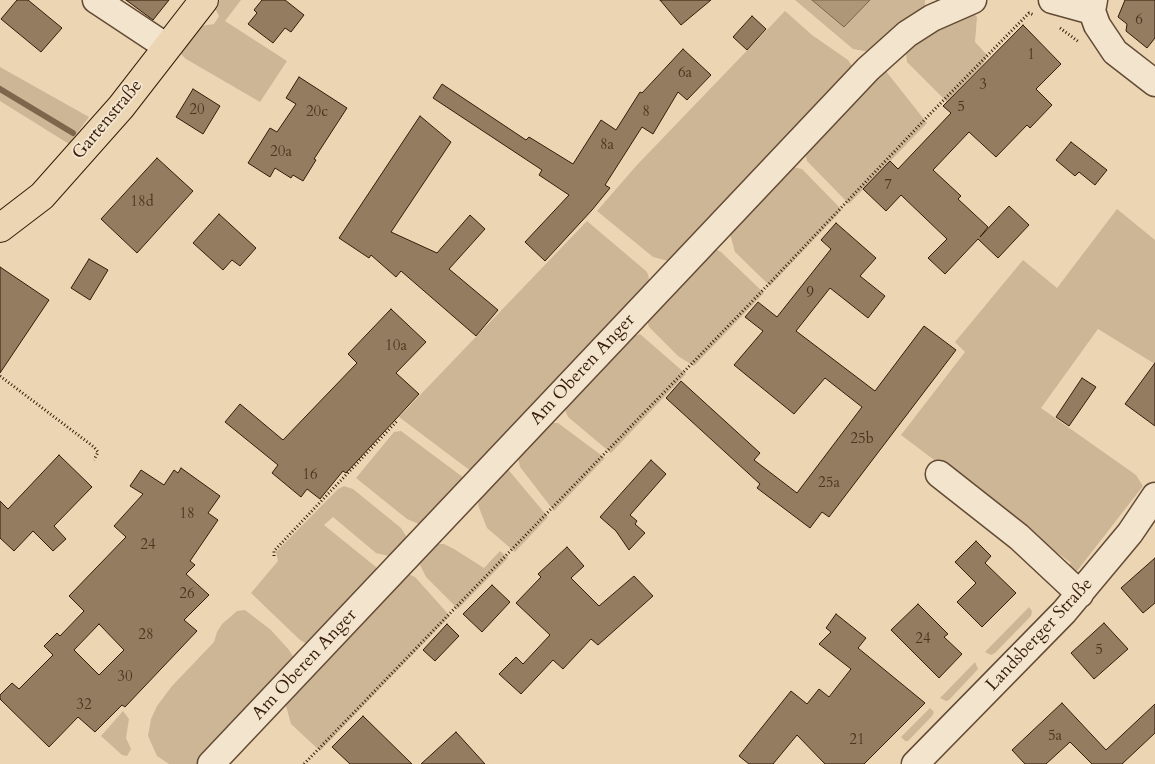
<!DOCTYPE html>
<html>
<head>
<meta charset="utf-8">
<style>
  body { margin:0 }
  canvas { display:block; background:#ecd5b3 }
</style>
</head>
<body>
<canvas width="1155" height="764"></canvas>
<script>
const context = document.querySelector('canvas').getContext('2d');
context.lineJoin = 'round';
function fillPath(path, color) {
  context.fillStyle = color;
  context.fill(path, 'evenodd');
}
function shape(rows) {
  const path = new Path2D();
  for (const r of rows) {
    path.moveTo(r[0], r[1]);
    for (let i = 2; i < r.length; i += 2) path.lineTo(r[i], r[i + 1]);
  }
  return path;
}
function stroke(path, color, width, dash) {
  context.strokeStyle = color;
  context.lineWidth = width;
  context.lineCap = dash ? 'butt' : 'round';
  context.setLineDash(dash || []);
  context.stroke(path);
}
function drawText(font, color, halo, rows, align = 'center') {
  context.font = font + ' Cardo,serif';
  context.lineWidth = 4;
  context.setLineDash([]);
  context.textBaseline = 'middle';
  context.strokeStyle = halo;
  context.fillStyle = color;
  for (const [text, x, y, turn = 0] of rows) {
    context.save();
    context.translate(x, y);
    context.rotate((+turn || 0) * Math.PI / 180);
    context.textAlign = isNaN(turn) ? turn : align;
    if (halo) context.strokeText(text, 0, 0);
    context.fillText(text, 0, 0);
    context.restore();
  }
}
const green = shape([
  [220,0,241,0,225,21,287,61,260,102,186,59,181,54,201,26,214,24,219,16,215,8],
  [795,0,925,0,925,5,918,14,874,50,864,51,853,49],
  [785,11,812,35,848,60,854,69,680,255,668,261,653,257,597,211,636,166],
  [973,13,977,17,975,42,987,55,984,63,947,102,907,62,906,53,920,36],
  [0,67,89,117,69,144,0,101],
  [885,70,927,123,849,204,807,161,805,153],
  [793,167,802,169,842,210,770,286,735,252,730,234],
  [1117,209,1155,240,1155,364,1098,329,1041,408,1136,475,1143,486,1074,575,1063,572,1071,563,901,435,965,352,955,342,1023,260,1057,288],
  [587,221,646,271,648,274,650,285,474,470,468,469,399,417],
  [714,248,721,252,764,293,694,366,678,356,649,327,647,320],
  [640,334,686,374,611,453,568,417,565,410,568,405,629,338],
  [549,423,558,423,605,458,554,511,520,467,518,457],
  [401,431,464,478,421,525,407,519,356,478,394,432],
  [506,467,548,517,515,552,487,528,478,505,480,494],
  [344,486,353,489,401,528,408,539,396,555,389,556,376,553,333,517,324,525,376,567,377,571,309,645,300,640,251,593,278,561,276,552,338,489],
  [435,544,444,544,454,549,484,568,500,551,508,558,458,609,426,577,420,565,420,558],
  [406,573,415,577,450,616,320,751,291,724,286,706,287,700],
  [1029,607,1032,611,1031,616,995,653,991,655,985,652],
  [245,610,271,630,289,650,294,658,204,764,169,764,157,756,148,736,151,719,157,706,172,686,214,642,217,632,222,624,237,611],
  [975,662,978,669,949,700,946,701,940,698],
  [930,708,934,712,932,716,908,741,905,741,901,737],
  [123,711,129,719,126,738,131,749,127,756,122,755,101,736]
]);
const water = shape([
  [812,0,870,0,844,27,812,0]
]);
const stream = shape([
  [0,89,73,133]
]);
const building = shape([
  [17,0,28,0,62,28,41,52,1,19,17,0],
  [126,0,169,0,153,20,126,0],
  [262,0,285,0,304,15,291,32,285,28,273,43,248,24,257,13,254,10,262,0],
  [660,0,711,0,681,25,660,0],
  [1125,0,1155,0,1155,38,1147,48,1126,31,1127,24,1118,17,1125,0],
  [752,16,766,29,747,50,733,37,752,16],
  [1023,25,1061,64,1036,89,1052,105,1030,128,1027,125,996,157,969,132,933,170,961,196,958,199,988,227,980,237,1009,206,1029,225,998,258,978,239,945,274,928,258,947,239,901,195,886,211,863,189,890,161,898,169,951,113,943,106,1023,25],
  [683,49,711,75,687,100,678,92,653,134,642,127,605,185,610,188,592,210,545,261,525,242,569,195,539,175,542,170,433,98,442,84,526,140,529,137,573,164,601,120,616,130,640,92,642,93,683,49],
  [299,77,347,108,314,159,316,160,303,181,293,175,291,178,275,168,270,177,248,163,270,128,277,132,296,104,286,98,299,77],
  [193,89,220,106,203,134,176,117,193,89],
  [420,116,451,142,391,232,437,253,470,215,485,229,449,269,498,310,476,336,401,271,396,277,371,255,369,258,339,238,420,116],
  [1071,142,1107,170,1095,185,1079,172,1075,176,1056,160,1071,142],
  [157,158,193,191,137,253,101,219,157,158],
  [219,214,256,248,240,266,232,260,223,270,193,243,219,214],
  [836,223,876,258,860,276,885,296,868,318,830,288,796,331,875,391,924,326,956,350,829,517,822,512,810,528,757,488,760,484,666,398,681,381,760,453,754,460,797,493,862,407,825,378,794,414,734,365,763,331,745,317,758,302,777,317,831,249,821,240,836,223],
  [89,259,108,270,90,300,71,288,89,259],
  [0,267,49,300,0,373,0,267],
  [391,309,426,342,396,373,419,394,346,473,343,471,320,499,307,489,301,497,272,473,278,465,225,422,240,404,283,440,357,363,348,354,391,309],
  [1155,363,1155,426,1125,404,1155,363],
  [1082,378,1096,387,1069,426,1056,417,1082,378],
  [59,455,92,487,54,526,66,539,53,551,33,531,14,551,0,538,0,501,8,509,59,455],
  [651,460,666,474,630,515,637,521,635,524,645,533,629,550,616,531,600,517,651,460],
  [181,468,220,496,208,513,218,520,190,561,195,565,186,574,209,595,184,620,197,631,125,707,122,705,95,732,78,717,49,747,0,699,0,695,12,683,19,689,53,655,44,646,57,633,60,636,84,611,69,596,126,537,114,526,143,494,130,486,141,470,164,485,174,470,178,473,181,468],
  [99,624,124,650,99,675,74,650,99,624],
  [976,541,991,556,985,563,1016,593,982,627,957,602,976,583,955,562,976,541],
  [567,547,584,566,571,578,599,606,634,576,653,596,598,645,591,639,563,669,553,660,521,694,499,674,516,657,523,664,550,635,516,603,541,577,538,574,567,547],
  [1155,558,1155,603,1143,613,1121,588,1155,558],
  [492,585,510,602,482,632,463,614,492,585],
  [918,604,948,634,944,637,962,654,939,678,891,630,918,604],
  [836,614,866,638,858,648,925,703,864,764,825,764,797,735,773,764,749,764,739,756,791,691,807,704,819,689,829,697,851,669,819,644,831,632,826,628,836,614],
  [1104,623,1128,649,1094,679,1071,653,1104,623],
  [447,624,459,636,435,661,423,650,447,624],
  [1062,703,1106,750,1155,704,1155,733,1122,764,1092,764,1070,742,1046,764,1025,764,1012,750,1062,703],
  [363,716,412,764,350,764,332,747,363,716],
  [456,732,485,764,421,764,456,732]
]);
const path = shape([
  [1060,28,1079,42],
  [0,376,94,447,98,452,94,460],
  [274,556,274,551,397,421],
  [304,764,765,288,930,114,1029,13,1034,15]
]);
const minor = shape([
  [96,0,167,47],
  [1052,0,1092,11],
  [1094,0,1092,11,1097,25,1115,52,1155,83],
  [939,474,1019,537,1080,594],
  [211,764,868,69,907,34,932,18,973,0],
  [915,764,1064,612,1130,533,1155,496]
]);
const major = shape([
  [0,228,42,196,121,107,204,0]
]);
const numberNames = [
  ["6",1139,21],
  ["1",1031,56],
  ["6a",685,74],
  ["3",983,86],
  ["5",961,108],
  ["20",197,111],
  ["20c",317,113],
  ["8",646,113],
  ["8a",607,146],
  ["20a",281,153],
  ["7",888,186],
  ["18d",142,203],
  ["9",810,294],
  ["10a",396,347],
  ["25b",862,440],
  ["16",310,476],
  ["25a",829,484],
  ["18",187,515],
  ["24",148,546],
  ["26",187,595],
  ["28",146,636],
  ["24",923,640],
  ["5",1099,651],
  ["30",125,678],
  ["32",84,706],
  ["5a",1055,737],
  ["21",857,741]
];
const streetNames = [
  ["Gartenstraße",108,120,-50],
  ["Am Oberen Anger",583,370,-47],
  ["Landsberger Straße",1040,635,-47],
  ["Am Oberen Anger",305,665,-47]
];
fillPath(green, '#cdb696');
fillPath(water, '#ae9679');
stroke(water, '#7e654c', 1);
stroke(stream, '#7e654c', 6);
fillPath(building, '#947c61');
stroke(building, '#351c09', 1);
stroke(minor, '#634a34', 29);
stroke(major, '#351c09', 30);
stroke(path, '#351c09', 3, [1, 2.5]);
stroke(minor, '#f3e4ce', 26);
stroke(major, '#ecd5b3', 28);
drawText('15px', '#4d341f', null, numberNames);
drawText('18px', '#351c09', '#f3e4ce', streetNames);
</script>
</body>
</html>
